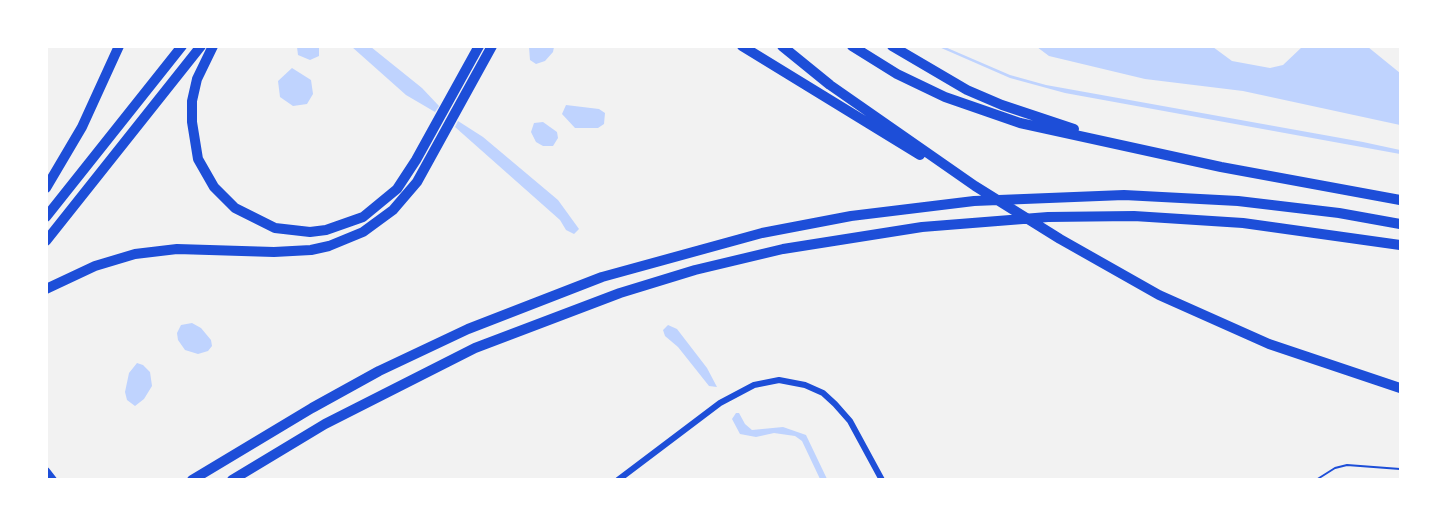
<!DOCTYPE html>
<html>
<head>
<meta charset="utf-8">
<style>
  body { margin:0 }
  #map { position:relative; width:1447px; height:526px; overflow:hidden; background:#f2f2f2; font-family:"Sofia Sans Condensed",sans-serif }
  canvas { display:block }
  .frame { position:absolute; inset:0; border:48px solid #fff; pointer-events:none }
</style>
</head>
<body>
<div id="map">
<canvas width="1447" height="526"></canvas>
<div class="frame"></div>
</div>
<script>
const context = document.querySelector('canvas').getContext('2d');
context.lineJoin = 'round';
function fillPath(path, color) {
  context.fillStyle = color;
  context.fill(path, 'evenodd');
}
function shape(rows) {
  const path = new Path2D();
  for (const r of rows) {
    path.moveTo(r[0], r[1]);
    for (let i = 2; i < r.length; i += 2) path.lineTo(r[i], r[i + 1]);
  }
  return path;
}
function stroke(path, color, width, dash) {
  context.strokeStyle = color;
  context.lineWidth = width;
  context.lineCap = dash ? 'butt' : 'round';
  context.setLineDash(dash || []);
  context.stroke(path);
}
const water = shape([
  [297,47,319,47,319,56,310,60,298,55],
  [352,47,371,47,422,88,439,106,435,112,406,95],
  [529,47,554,47,553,52,545,61,536,64,530,60],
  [939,47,945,47,1010,75,1046,85,1363,142,1400,150,1400,154,1065,93,1010,78],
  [1037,47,1213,47,1232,61,1270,68,1283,65,1302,47,1368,47,1400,73,1400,125,1243,91,1145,79,1049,56],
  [292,68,311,80,313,94,307,104,293,106,280,97,278,81],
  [566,105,599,109,605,113,604,124,598,128,575,128,562,114],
  [458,121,483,137,558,200,579,229,574,234,566,230,560,220,455,127],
  [543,122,557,132,558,138,553,146,543,146,536,142,531,132,534,123],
  [192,323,201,328,211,340,212,346,208,351,198,354,185,350,178,340,177,333,181,325],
  [668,325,677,329,707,368,717,387,709,386,678,347,665,336,663,330],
  [137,363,143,365,150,372,152,386,144,399,135,406,127,400,125,392,129,373],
  [736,413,739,413,745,424,752,430,783,427,806,435,827,479,820,479,802,441,795,436,774,433,756,437,740,434,732,419]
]);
const path = shape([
  [1316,480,1335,468,1347,465,1400,469]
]);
const minor = shape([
  [618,480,720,403,754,385,779,380,805,385,823,393,835,404,850,421,882,480]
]);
const tertiary = shape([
  [46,471,53,480]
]);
const trunk = shape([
  [213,46,197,79,192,101,192,122,198,159,214,187,235,208,275,228,310,232,326,230,363,217,397,189,416,160,479,46],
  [46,188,82,127,119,46],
  [46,217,182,46],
  [46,241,201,46],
  [46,289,95,266,135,254,177,249,274,252,311,250,329,246,363,232,393,210,417,182,492,46]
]);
const motorway = shape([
  [742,46,920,155],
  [782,46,830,85,975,186,1060,239,1159,295,1269,344,1400,388],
  [852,46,897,74,945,97,1020,123,1221,167,1400,200],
  [892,46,967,90,1002,105,1074,129],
  [192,480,312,408,379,371,468,329,602,277,762,233,851,216,974,201,1124,195,1238,201,1339,213,1400,224],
  [232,480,325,424,475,348,620,293,695,270,783,249,922,227,1048,217,1134,216,1243,223,1400,245]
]);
fillPath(water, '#bfd3fe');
stroke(path, '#1d4ed8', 2);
stroke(minor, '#1d4ed8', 6);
stroke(tertiary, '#1d4ed8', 8);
stroke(trunk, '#1d4ed8', 10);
stroke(motorway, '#1d4ed8', 10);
</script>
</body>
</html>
